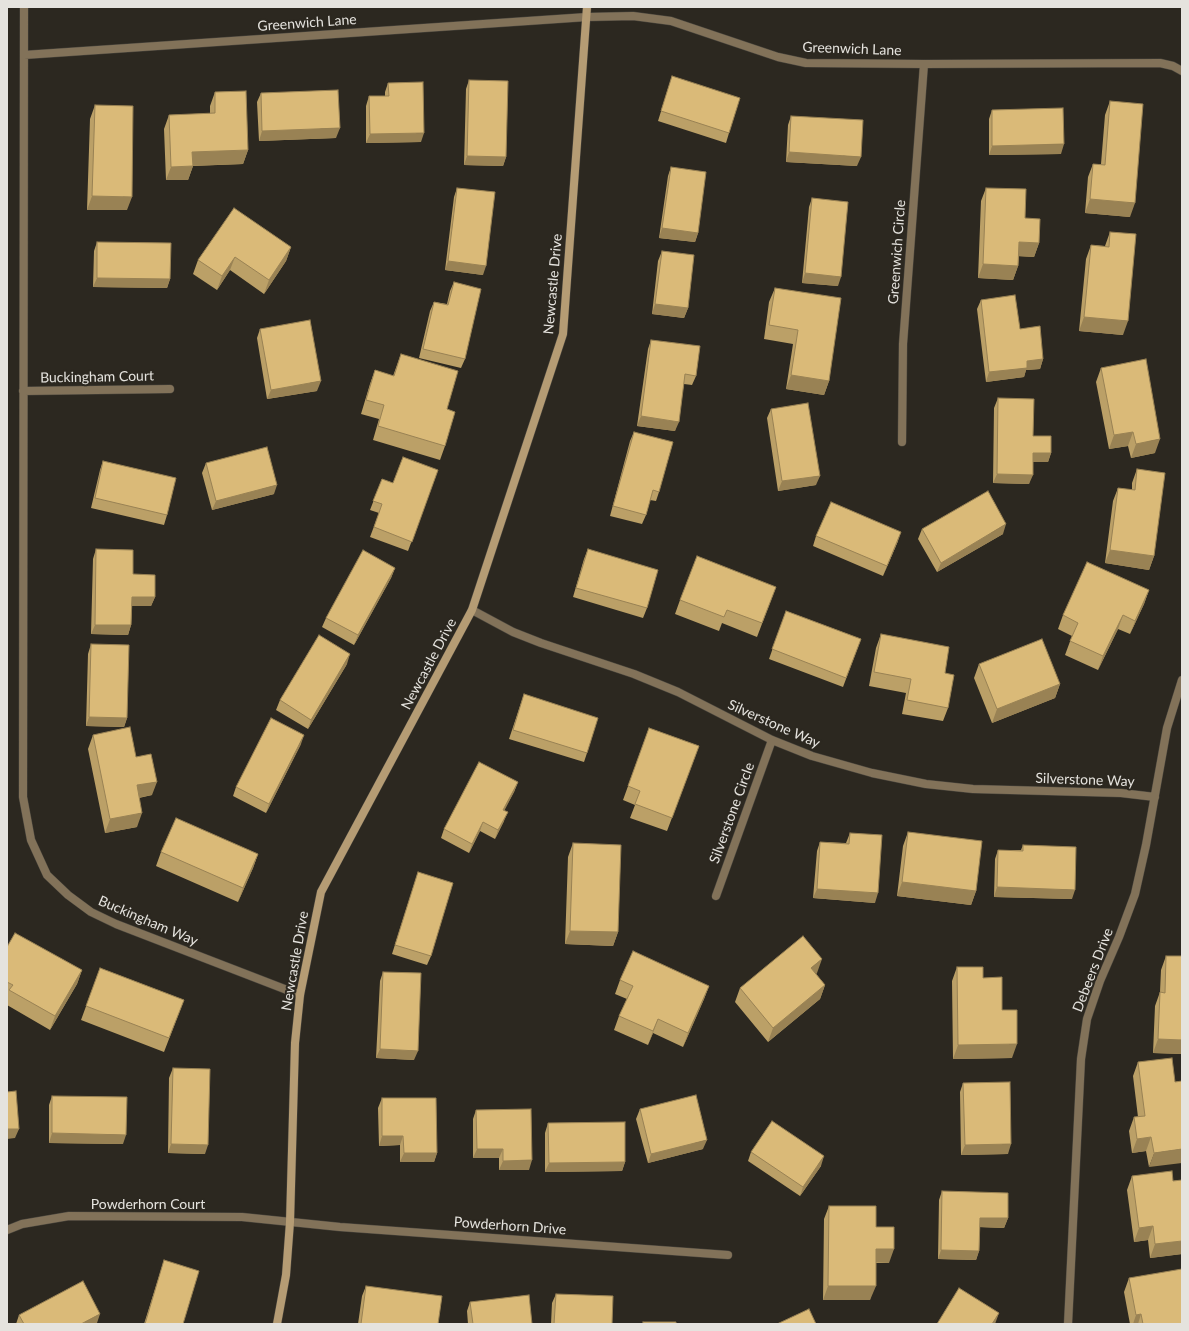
<!DOCTYPE html>
<html>
<head>
<meta charset="utf-8">
<style>
  body { margin:0 }
  #map { position:relative; width:1189px; height:1331px; overflow:hidden; background:#2c2820; font-family:Lato,sans-serif }
  canvas { display:block }
  .frame { position:absolute; inset:0; border:8px solid #e5e3de; pointer-events:none }
</style>
</head>
<body>
<div id="map">
<canvas width="1189" height="1331"></canvas>
<div class="frame"></div>
</div>
<script>
const context = document.querySelector('canvas').getContext('2d');
context.lineJoin = 'round';
function shape(rows) {
  const path = new Path2D();
  for (const r of rows) {
    path.moveTo(r[0], r[1]);
    for (let i = 2; i < r.length; i += 2) path.lineTo(r[i], r[i + 1]);
  }
  return path;
}
function stroke(path, color, width, dash) {
  context.strokeStyle = color;
  context.lineWidth = width;
  context.lineCap = dash ? 'butt' : 'round';
  context.setLineDash(dash || []);
  context.stroke(path);
}
function fillPath(path, color) {
  context.fillStyle = color;
  context.fill(path, 'evenodd');
}
function drawText(font, color, halo, rows, align = 'center') {
  context.font = font + ' Lato,sans-serif';
  context.lineWidth = 4;
  context.setLineDash([]);
  context.textBaseline = 'middle';
  context.strokeStyle = halo;
  context.fillStyle = color;
  for (const [text, x, y, turn = 0] of rows) {
    context.save();
    context.translate(x, y);
    context.rotate((+turn || 0) * Math.PI / 180);
    context.textAlign = isNaN(turn) ? turn : align;
    if (halo) context.strokeText(text, 0, 0);
    context.fillText(text, 0, 0);
    context.restore();
  }
}
const street = shape([
  [24,7,23,797,31,840,47,875,68,895,91,912,116,924,300,995],
  [24,55,587,17,633,16,671,21,778,57,806,63,924,64,1160,63,1173,66,1182,71],
  [23,391,170,389],
  [902,442,903,344,924,64],
  [472,610,513,632,541,643,634,674,678,692,772,740,812,756,872,773,926,784,973,789,1121,793,1155,797],
  [716,896,772,740],
  [7,1230,22,1224,69,1216,242,1217,340,1227,728,1255],
  [1068,1324,1081,1059,1087,1019,1100,981,1119,937,1135,894,1146,845,1167,728,1182,680]
]);
const secondary = shape([
  [277,1324,286,1275,290,1222,295,1043,300,995,321,892,472,610,563,334,587,7]
]);
const wall = shape([
  [672,76,729,133,726,143,658,121],
  [469,80,506,157,503,166,464,165,466,89],
  [388,83,421,142,366,143,366,106,369,96,385,96,385,92],
  [215,92,248,150,243,164,193,166,188,180,166,180,164,129,169,115,210,114,210,106],
  [261,93,336,138,259,141,257,102],
  [1110,101,1130,217,1085,213,1088,177,1093,164,1101,164,1105,115],
  [95,105,127,210,87,210,90,119],
  [992,110,1061,154,989,155,989,119],
  [791,116,857,166,786,162,788,125],
  [671,167,698,233,695,242,659,238,668,176],
  [457,188,483,275,445,270,454,197],
  [986,188,1025,218,1039,243,1034,257,1019,256,1018,266,1013,280,978,278,981,201],
  [812,198,838,286,802,283,809,207],
  [1110,232,1123,335,1079,331,1086,259,1091,245,1105,246],
  [97,242,170,279,167,288,93,287,94,251],
  [291,247,286,261,264,294,230,270,217,290,193,274,198,260],
  [662,251,688,308,684,318,652,314,658,261],
  [454,282,465,359,461,368,419,358,430,311,434,302,447,304,450,291],
  [775,288,829,381,824,395,786,389,793,344,764,339,769,302],
  [981,300,1020,329,1043,359,1040,369,1026,370,1024,377,986,382,977,309],
  [260,329,317,391,267,399,257,338],
  [651,340,696,376,692,385,684,384,675,431,637,426,648,349],
  [401,354,447,409,445,446,440,460,373,440,379,419,361,414,370,384,375,370,393,376],
  [1101,368,1155,453,1131,458,1128,446,1109,449,1096,382],
  [998,398,1033,436,1051,453,1048,462,1033,462,1029,484,993,483,994,408],
  [771,409,816,485,778,491,767,418],
  [634,432,659,492,656,501,650,500,646,515,642,524,610,516,630,441],
  [103,461,167,515,164,525,91,508,100,470],
  [206,463,274,494,212,510,202,473],
  [1137,469,1154,556,1149,570,1105,563,1113,501,1118,488,1132,490,1132,483],
  [438,470,408,551,370,537,379,513,370,510,382,479,393,483],
  [922,529,1003,534,937,572,918,539],
  [816,536,898,541,883,576,813,546],
  [96,549,133,574,155,597,151,606,132,606,131,625,128,635,91,634,93,559],
  [588,549,647,608,643,618,573,597,584,559],
  [395,568,391,578,354,645,322,627,326,618],
  [776,587,757,637,722,623,719,631,675,614,680,600],
  [1149,590,1144,604,1130,634,1118,629,1098,670,1065,655,1072,636,1058,629,1063,615],
  [786,611,861,639,843,687,769,659],
  [881,634,945,673,948,708,943,721,902,714,906,693,869,686,876,648],
  [91,644,127,718,124,727,86,726,88,654],
  [347,664,308,729,276,710,280,700],
  [979,664,1060,684,1055,698,992,723,974,678],
  [524,694,587,753,584,762,509,739],
  [649,728,699,746,667,831,630,818,635,805,623,800],
  [93,735,136,757,152,795,139,798,137,827,105,833,88,749],
  [301,744,266,813,233,796,236,787],
  [518,782,514,792,504,810,504,821,495,839,480,831,469,853,441,838,444,829],
  [908,832,976,891,971,905,897,896,903,846],
  [850,833,875,903,813,898,817,851,820,842,846,843],
  [573,843,618,932,613,946,565,944,568,857],
  [1023,845,1072,899,994,897,995,859,998,850,1021,850],
  [161,852,258,854,253,868,238,902,156,866],
  [418,872,431,956,427,965,392,954],
  [7,947,82,970,77,984,50,1030,7,1005],
  [1166,956,1182,1054,1153,1053,1155,1006,1160,992,1161,970],
  [957,967,983,978,1002,1010,1012,1058,953,1059,952,981],
  [100,968,184,1000,164,1052,81,1020],
  [383,972,414,1060,376,1058,380,981],
  [817,973,816,974,825,985,820,999,768,1042,735,1002,740,988],
  [620,980,709,986,704,999,683,1047,653,1033,648,1045,614,1030,619,1016,627,999,615,994],
  [1138,1062,1175,1082,1182,1081,1149,1167,1146,1151,1132,1153,1129,1131,1134,1117,1138,1117,1133,1076],
  [173,1068,205,1154,168,1153,169,1078],
  [963,1083,1008,1154,961,1155,960,1092],
  [52,1096,123,1144,49,1143,49,1105],
  [382,1098,437,1153,434,1162,400,1162,400,1145,379,1146,378,1108],
  [640,1109,703,1149,648,1163,636,1119],
  [476,1110,529,1170,499,1170,499,1158,473,1158,473,1119],
  [548,1123,625,1162,622,1171,545,1172,545,1133],
  [751,1152,821,1166,800,1196,748,1161],
  [1132,1176,1173,1181,1182,1180,1182,1254,1150,1258,1148,1240,1134,1242,1127,1190],
  [942,1191,1008,1218,1004,1228,980,1227,979,1251,976,1260,938,1259,939,1200],
  [829,1206,876,1227,889,1263,876,1263,870,1300,823,1300,824,1219],
  [164,1260,183,1324,144,1324,161,1270],
  [1129,1278,1182,1324,1130,1324,1124,1292],
  [366,1286,438,1324,358,1324,362,1296],
  [556,1294,612,1324,551,1324,552,1303],
  [470,1302,532,1324,468,1324,467,1311],
  [19,1315,97,1323,95,1324,16,1324]
]);
const shadedWall = shape([
  [340,128,336,138,259,141,262,131],
  [424,133,421,142,366,143,370,134],
  [1064,144,1061,154,989,155,992,146],
  [248,150,243,164,187,166,192,152],
  [789,152,861,157,857,166,786,162],
  [467,156,506,157,503,166,464,165],
  [193,166,188,180,166,180,171,167],
  [92,196,132,197,127,210,87,210],
  [1090,199,1135,203,1130,217,1085,213],
  [662,228,698,233,695,242,659,238],
  [1019,242,1039,243,1034,257,1014,256],
  [291,247,286,261,264,294,269,280],
  [235,257,230,270,217,290,222,276],
  [448,261,486,266,483,275,445,270],
  [983,264,1018,266,1013,280,978,278],
  [805,273,841,277,838,286,802,283],
  [97,278,170,279,167,288,93,287],
  [655,304,688,308,684,318,652,314],
  [1084,317,1128,321,1123,335,1079,331],
  [1043,359,1040,369,1026,370,1024,377,986,382,989,372,1027,361],
  [791,375,829,381,824,395,786,389],
  [321,381,317,391,267,399,271,390],
  [641,416,679,422,675,431,637,426],
  [1133,432,1128,446,1109,449,1114,435],
  [1160,439,1155,453,1131,458,1136,444],
  [1033,453,1051,453,1048,462,1030,462],
  [997,474,1033,475,1029,484,993,483],
  [820,476,816,485,778,491,782,481],
  [277,485,274,494,212,510,216,501],
  [1006,524,1003,534,937,572,941,563],
  [901,532,898,541,883,576,887,566],
  [1110,550,1154,556,1149,570,1105,563],
  [395,568,391,578,354,645,358,635],
  [1149,590,1144,604,1130,634,1135,621],
  [132,597,155,597,151,606,128,606],
  [1123,615,1118,629,1098,670,1103,656],
  [95,625,131,625,128,635,91,634],
  [350,654,347,664,308,729,311,720],
  [1060,684,1055,698,992,723,997,709],
  [89,717,127,718,124,727,86,726],
  [304,735,301,744,266,813,269,804],
  [157,782,152,795,132,799,137,785],
  [518,782,514,792,500,819,503,810],
  [508,812,504,821,495,839,498,830],
  [142,813,137,827,105,833,110,819],
  [483,822,480,831,469,853,472,844],
  [258,854,253,868,238,902,243,888],
  [902,882,976,891,971,905,897,896],
  [997,887,1075,890,1072,899,994,897],
  [817,889,878,893,875,903,813,898],
  [570,931,618,932,613,946,565,944],
  [822,959,817,973,806,982,811,968],
  [82,970,77,984,50,1030,55,1016],
  [825,985,820,999,768,1042,773,1028],
  [709,986,704,999,683,1047,688,1033],
  [658,1019,653,1033,648,1045,653,1031],
  [1158,1039,1182,1040,1182,1054,1153,1053],
  [1017,1044,1012,1058,953,1059,958,1045],
  [380,1049,418,1051,414,1060,376,1058],
  [7,1129,19,1129,15,1138,7,1139],
  [52,1133,126,1135,123,1144,49,1143],
  [382,1136,403,1136,400,1145,379,1146],
  [1151,1137,1146,1151,1132,1153,1137,1139],
  [707,1140,703,1149,648,1163,651,1154],
  [171,1144,208,1145,205,1154,168,1153],
  [1011,1144,1008,1154,961,1155,965,1145],
  [477,1149,503,1149,499,1158,473,1158],
  [1182,1149,1182,1163,1149,1167,1154,1153],
  [404,1153,437,1153,434,1162,400,1162],
  [824,1156,821,1166,800,1196,803,1187],
  [532,1160,529,1170,499,1170,503,1161],
  [625,1162,622,1171,545,1172,549,1163],
  [980,1218,1008,1218,1004,1228,977,1227],
  [1153,1226,1148,1240,1134,1242,1139,1228],
  [1182,1241,1182,1254,1150,1258,1155,1244],
  [876,1249,894,1249,889,1263,871,1262],
  [941,1250,979,1251,976,1260,938,1259],
  [828,1286,876,1286,870,1300,823,1300],
  [999,1313,995,1324,992,1324],
  [100,1314,97,1323,95,1324,81,1324],
  [1141,1314,1138,1324,1133,1324,1136,1315]
]);
const building = shape([
  [672,76,740,98,729,133,661,111,672,76],
  [469,80,508,81,506,157,467,156,469,80],
  [423,82,424,133,370,134,369,96,389,96,388,83,423,82],
  [338,90,340,128,262,131,261,93,338,90],
  [246,91,248,150,192,152,193,166,171,167,169,115,215,113,215,92,246,91],
  [1110,101,1143,104,1135,203,1090,199,1093,164,1105,165,1110,101],
  [95,105,133,106,132,197,92,196,95,105],
  [1063,108,1064,144,992,146,992,110,1063,108],
  [791,116,863,120,861,157,789,152,791,116],
  [671,167,706,172,698,233,662,228,671,167],
  [457,188,495,192,486,266,448,261,457,188],
  [986,188,1026,189,1025,218,1040,219,1039,243,1019,242,1018,266,983,264,986,188],
  [812,198,848,202,841,277,805,273,812,198],
  [234,208,291,247,269,280,235,257,222,276,198,260,234,208],
  [1110,232,1136,234,1128,321,1084,317,1091,245,1109,247,1110,232],
  [97,242,171,243,170,279,97,278,97,242],
  [662,251,694,255,688,308,655,304,662,251],
  [454,282,481,289,465,359,423,349,434,302,448,305,454,282],
  [775,288,841,298,829,381,791,375,798,330,769,325,775,288],
  [1015,295,1020,329,1040,326,1043,359,1027,361,1027,368,989,372,981,300,1015,295],
  [310,320,321,381,271,390,260,329,310,320],
  [651,340,700,346,696,376,685,374,679,422,641,416,651,340],
  [401,354,458,371,447,409,455,412,445,446,378,426,384,405,366,400,375,370,394,376,401,354],
  [1146,359,1160,439,1136,444,1133,432,1114,435,1101,368,1146,359],
  [998,398,1034,399,1033,436,1051,436,1051,453,1033,453,1033,475,997,474,998,398],
  [808,403,820,476,782,481,771,409,808,403],
  [634,432,673,442,659,492,653,490,646,515,613,506,634,432],
  [267,447,277,485,216,501,206,463,267,447],
  [403,457,438,470,412,542,374,527,382,504,373,501,382,479,393,483,403,457],
  [103,461,176,478,167,515,95,498,103,461],
  [1137,469,1165,473,1154,556,1110,550,1118,488,1135,490,1137,469],
  [988,491,1006,524,941,563,922,529,988,491],
  [831,502,901,532,887,566,816,536,831,502],
  [96,549,133,550,133,574,155,575,155,597,132,597,131,625,95,625,96,549],
  [588,549,658,570,647,608,576,588,588,549],
  [363,550,395,568,358,635,326,618,363,550],
  [697,556,776,587,762,623,727,610,724,617,680,600,697,556],
  [1087,562,1149,590,1135,621,1123,615,1103,656,1070,641,1078,623,1063,615,1087,562],
  [786,611,861,639,846,678,772,649,786,611],
  [881,634,949,647,945,673,954,675,948,708,907,700,911,679,874,672,881,634],
  [319,635,350,654,311,720,280,700,319,635],
  [1042,639,1060,684,997,709,979,664,1042,639],
  [91,644,129,645,127,718,89,717,91,644],
  [524,694,598,718,587,753,513,730,524,694],
  [271,718,304,735,269,804,236,787,271,718],
  [130,727,136,757,151,754,157,782,137,785,142,813,110,819,93,735,130,727],
  [649,728,699,746,672,818,635,804,640,791,628,786,649,728],
  [479,762,518,782,503,810,508,812,498,830,483,822,472,844,444,829,479,762],
  [176,818,258,854,243,888,161,852,176,818],
  [908,832,982,841,976,891,902,882,908,832],
  [850,833,882,835,878,893,817,889,820,842,849,844,850,833],
  [573,843,621,845,618,932,570,931,573,843],
  [1023,845,1076,847,1075,890,997,887,998,850,1023,851,1023,845],
  [418,872,453,883,431,956,395,945,418,872],
  [15,933,82,970,55,1016,9,990,13,985,7,982,7,947,15,933],
  [803,936,822,959,811,968,825,985,773,1028,740,988,803,936],
  [633,951,709,986,688,1033,658,1019,653,1031,619,1016,633,986,620,980,633,951],
  [1166,956,1182,956,1182,1040,1158,1039,1160,992,1165,993,1166,956],
  [957,967,983,967,983,978,1002,977,1002,1010,1017,1010,1017,1044,958,1045,957,967],
  [100,968,184,1000,169,1038,86,1006,100,968],
  [383,972,421,973,418,1051,380,1049,383,972],
  [1172,1058,1175,1082,1182,1081,1182,1149,1154,1153,1151,1137,1137,1139,1134,1117,1145,1116,1138,1062,1172,1058],
  [173,1068,210,1069,208,1145,171,1144,173,1068],
  [1010,1082,1011,1144,965,1145,963,1083,1010,1082],
  [16,1091,19,1129,7,1129,7,1092,16,1091],
  [696,1095,707,1140,651,1154,640,1109,696,1095],
  [52,1096,127,1097,126,1135,52,1133,52,1096],
  [382,1098,436,1098,437,1153,404,1153,403,1136,382,1136,382,1098],
  [531,1109,532,1160,503,1161,503,1149,477,1149,476,1110,531,1109],
  [772,1121,824,1156,803,1187,751,1152,772,1121],
  [625,1122,625,1162,549,1163,548,1123,625,1122],
  [1172,1171,1173,1181,1182,1180,1182,1241,1155,1244,1153,1226,1139,1228,1132,1176,1172,1171],
  [942,1191,1008,1193,1008,1218,980,1218,979,1251,941,1250,942,1191],
  [829,1206,876,1206,876,1227,894,1227,894,1249,876,1249,876,1286,828,1286,829,1206],
  [164,1260,199,1271,183,1324,145,1324,164,1260],
  [1182,1269,1182,1324,1143,1324,1141,1314,1136,1315,1129,1278,1182,1269],
  [83,1281,100,1314,81,1324,24,1324,19,1315,83,1281],
  [366,1286,442,1296,438,1324,361,1324,366,1286],
  [959,1288,999,1313,992,1324,937,1324,959,1288],
  [556,1294,613,1296,612,1324,554,1324,556,1294],
  [529,1295,532,1324,473,1324,470,1302,529,1295],
  [809,1309,816,1324,777,1324,809,1309],
  [643,1322,676,1322,676,1324,643,1324,643,1322]
]);
const streetNames = [
  ["Greenwich Lane",307,23,-4],
  ["Greenwich Lane",852,49,2],
  ["Greenwich Circle",897,252,-86],
  ["Newcastle Drive",553,284,-85],
  ["Buckingham Court",97,377,-1],
  ["Newcastle Drive",429,664,-62],
  ["Silverstone Way",774,724,24],
  ["Silverstone Way",1085,780,2],
  ["Silverstone Circle",732,813,-70],
  ["Buckingham Way",148,921,23],
  ["Newcastle Drive",295,961,-80],
  ["Debeers Drive",1093,970,-69],
  ["Powderhorn Court",148,1204],
  ["Powderhorn Drive",510,1226,4]
];
stroke(street, '#4a463e', 9);
stroke(secondary, '#4a463e', 9);
stroke(street, '#827259', 8);
stroke(secondary, '#b59c74', 8);
fillPath(wall, '#bba067');
fillPath(shadedWall, '#998254');
fillPath(building, '#daba78');
stroke(building, '#998254', 1);
drawText('14px', '#e5e3de', '#2c2820', streetNames);
</script>
</body>
</html>
